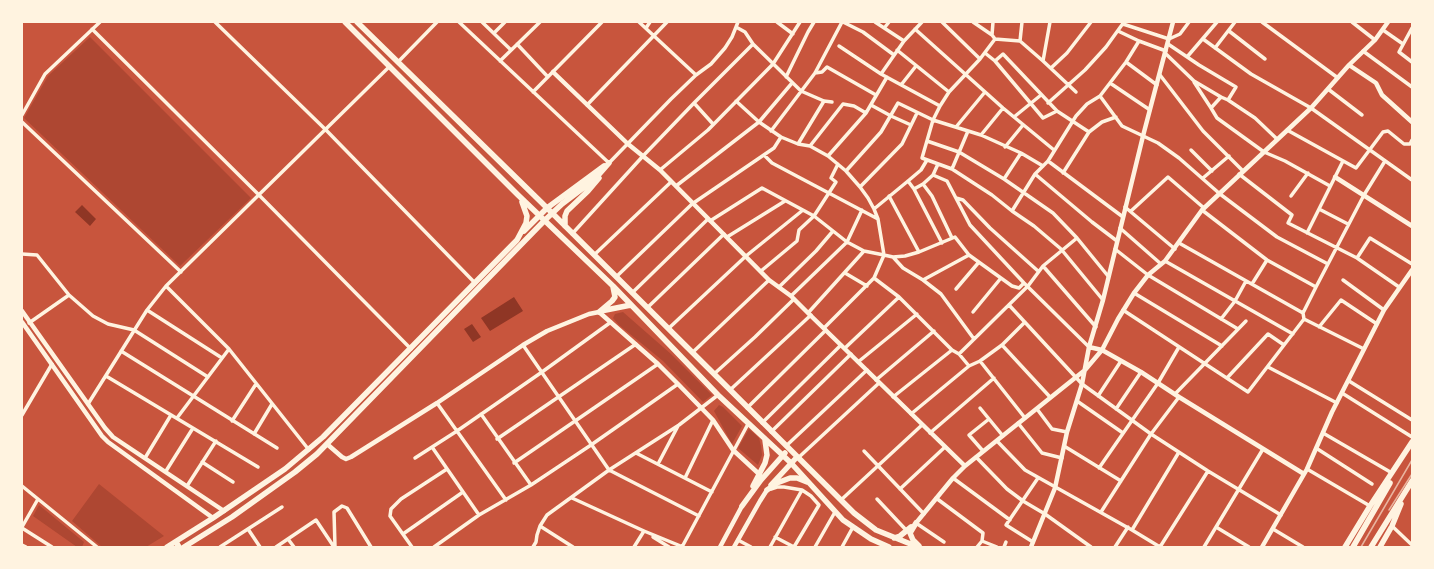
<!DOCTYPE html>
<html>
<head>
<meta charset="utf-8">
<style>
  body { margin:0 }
  #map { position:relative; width:1434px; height:569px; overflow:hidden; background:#c8553d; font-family:Figtree,sans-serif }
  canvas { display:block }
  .frame { position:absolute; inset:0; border:23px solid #fff3e0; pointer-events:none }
</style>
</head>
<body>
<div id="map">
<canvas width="1434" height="569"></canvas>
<div class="frame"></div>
</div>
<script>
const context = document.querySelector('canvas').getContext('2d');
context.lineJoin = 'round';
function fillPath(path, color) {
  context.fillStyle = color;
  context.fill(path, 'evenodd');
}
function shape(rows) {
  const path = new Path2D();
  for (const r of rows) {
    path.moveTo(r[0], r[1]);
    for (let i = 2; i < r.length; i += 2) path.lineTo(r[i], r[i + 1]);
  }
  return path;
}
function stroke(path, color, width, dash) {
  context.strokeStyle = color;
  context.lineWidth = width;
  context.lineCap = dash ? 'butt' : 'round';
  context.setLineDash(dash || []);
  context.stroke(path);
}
const green = shape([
  [90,37,251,198,180,266,24,118,48,76],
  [623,312,671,354,712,395,703,402,663,361,619,325,613,318,615,314],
  [719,405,723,407,742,426,732,444,714,411],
  [749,429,759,438,761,446,762,455,758,465,738,448],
  [99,484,164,536,146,547,102,547,72,521],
  [39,505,84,542,82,547,77,547,33,516]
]);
const water = shape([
  [82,205,96,219,90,226,75,212],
  [514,297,523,311,490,331,481,318],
  [472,324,481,337,473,342,464,329]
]);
const minor = shape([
  [215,22,326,130,475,283],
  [459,22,609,163,671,99,696,75,711,64,725,48,732,37,738,22],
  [482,22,511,50],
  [639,22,696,75],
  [777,22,793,34],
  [843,22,863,32,894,55],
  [875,22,904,41],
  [942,22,980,59],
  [973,22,992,35],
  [993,22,992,35,995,39,980,59,949,92,940,106,933,120,922,158,952,169,992,195,1012,211,1034,226,1061,249,1103,300],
  [1262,22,1338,78],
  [1352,22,1375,40],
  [1123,24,1169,39,1180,34,1189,22],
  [736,27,745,32,753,44,801,91,824,101,832,102],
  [885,27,889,22],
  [646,28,650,22],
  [1412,28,1399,52,1412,62],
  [92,29,259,195,411,349],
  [915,29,1003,108,1054,150],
  [1383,30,1403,44],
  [1118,31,1139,41,1166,51],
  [1229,31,1265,59],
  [494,33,505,22],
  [995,39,1020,41,1043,61,1076,92],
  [1203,39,1251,74,1311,108,1412,180],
  [1020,41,1022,22],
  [517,44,548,77],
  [1168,44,1199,65,1236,87,1228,100,1255,118,1277,139],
  [839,46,881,74,940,106],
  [1215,48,1235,22],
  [897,50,949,92],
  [1363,51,1412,87],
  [985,53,995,61,1043,118,1057,111,1089,132],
  [1166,54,1194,81,1221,97],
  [1187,57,1217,22],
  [500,61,540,22],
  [995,61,1003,54,1057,111],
  [1043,61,1050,22],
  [398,62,437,22],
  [1126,62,1157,85],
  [1051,68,1067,53,1091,22],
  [815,73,822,72,827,67,876,95],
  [881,74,904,41,922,22],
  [1160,75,1203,131,1243,171],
  [786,77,808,32,814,22],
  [1194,82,1211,108,1221,97,1228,100],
  [1110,83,1150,110],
  [901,85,916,66],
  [1328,89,1362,115],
  [533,92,602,22],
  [1100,96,1122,126,1158,143,1179,158,1220,194,1277,237,1328,264],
  [736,101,759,122,781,137,798,144,810,146,828,156,846,171,860,187,868,198,874,209,878,219,884,255,893,257,903,268,923,280,941,294,974,339],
  [694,103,713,124],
  [1048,103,1085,70,1106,47,1124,22],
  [587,105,667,22],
  [871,105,891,116,911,125],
  [1211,108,1217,118,1264,152,1285,161,1330,186],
  [22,115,45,74,100,22],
  [1014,117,1041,95],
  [22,122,181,272],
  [956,127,985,92],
  [1287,130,1356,168,1383,132,1388,131,1404,144,1410,144,1412,140],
  [771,131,815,73,842,22],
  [981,135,1003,108],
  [927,141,959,152,1004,179,1053,213,1077,238,1108,276],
  [798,144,824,101],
  [810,146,843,104,854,106,866,113],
  [1005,147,1023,125],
  [1191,150,1212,171],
  [764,155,772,163,878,219],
  [828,156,866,113,887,77],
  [1048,161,1123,217],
  [952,169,968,131],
  [660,170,708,130,773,64,800,22],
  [846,171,881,132,898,103,933,120,981,135,1021,153,1043,166],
  [1063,173,1089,132,1102,122,1116,117],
  [1035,174,1092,222,1117,241],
  [1239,174,1292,215,1288,223,1357,258,1399,287],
  [933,175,947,181,970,225,1024,283,1089,347],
  [1203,178,1229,156],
  [1004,179,1021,153],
  [908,181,914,189,942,243],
  [923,184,932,196,952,238],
  [676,186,759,122,792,83],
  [860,187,902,144,917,113],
  [914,189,923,184,933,175,938,164],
  [889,196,919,252],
  [1291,196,1308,173],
  [956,198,963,200,990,228,1038,271],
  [1125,207,1175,249],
  [874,209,908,181,921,170,927,160],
  [1319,209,1348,224],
  [1202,210,1267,260,1316,287],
  [1012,211,1035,174,1048,161,1076,116,1087,104,1100,96,1126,62,1139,41],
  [1131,211,1168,177,1204,208],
  [710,221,762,188,814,216,847,242,864,251,884,255,874,278,824,328],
  [1120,228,1161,264],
  [1307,233,1343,161],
  [572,234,643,156,694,103,753,44],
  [727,237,785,201],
  [1179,243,1303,313],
  [1115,249,1148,275,1238,329],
  [22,254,37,255,69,295,93,316,108,324,134,330,208,377],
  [594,255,671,182],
  [893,257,905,256,919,252,955,237,969,255,1012,286,1019,288,1024,283],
  [1357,258,1370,238,1412,264],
  [1165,261,1293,334],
  [1043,266,1096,327],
  [761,271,797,241,799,230,814,216,836,182,831,178,838,164],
  [845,273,867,286],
  [616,277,692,204,774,148,781,137],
  [874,278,899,297,952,350,959,354,969,366],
  [923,280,969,255],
  [1343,280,1384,310],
  [1252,284,1267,260],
  [166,286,229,349,309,450],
  [779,287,816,251,833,231],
  [956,289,979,262],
  [632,293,708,219],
  [1134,293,1222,346],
  [791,296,847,242,862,210],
  [1009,305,1082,384,1151,434,1208,471,1281,515],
  [647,308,724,234],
  [147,310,222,358],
  [1123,310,1248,392,1304,319],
  [973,312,1001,278],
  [808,313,864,251],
  [1221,319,1235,301,1246,281],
  [1304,319,1303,313,1316,287,1364,195,1385,161],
  [1304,319,1364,349],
  [29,323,69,295],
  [1319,327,1341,300,1377,324],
  [669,328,746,256,803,210],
  [523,345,609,470,699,516],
  [1002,345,1050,397],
  [845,348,899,297],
  [121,351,277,448],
  [693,352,769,280],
  [959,354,1028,286,1043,266,1077,238],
  [980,361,1025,418],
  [858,362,917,314],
  [1268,367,1337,403],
  [714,374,755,337,794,299],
  [106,376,258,467],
  [1227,378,1268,334,1284,345],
  [876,380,934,331],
  [1349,381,1412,420],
  [730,390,811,315],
  [1342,393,1412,437],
  [1175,394,1246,321],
  [1098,396,1121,361],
  [893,397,952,350],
  [1077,401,1123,433],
  [437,403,506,500],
  [88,404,147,310,166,286,390,66],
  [747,408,826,330],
  [980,408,1003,436],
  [1037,409,1052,429,1067,432],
  [1116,409,1141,372],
  [481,414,531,485],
  [911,414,969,366,980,361,1002,345,1025,322],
  [22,415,52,364],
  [177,418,229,349],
  [232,421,256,384],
  [762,423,841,345],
  [1018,423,1042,453,1062,458],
  [771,432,851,354],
  [930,433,994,378],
  [1323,433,1392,473],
  [254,434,272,404],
  [497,439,636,344],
  [997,441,1025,470,1132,530,1160,547],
  [786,446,867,370],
  [1064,446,1121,481],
  [432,447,479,515],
  [1316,448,1372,484],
  [864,451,924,514],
  [983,451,969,435,989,419],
  [636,453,712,492],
  [976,457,1007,489,1023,501,1045,514,1091,547],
  [145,458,171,415],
  [415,458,457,431,542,372,611,322],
  [798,458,879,383],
  [202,462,233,482],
  [514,463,658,364],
  [658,464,678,426],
  [1099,468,1158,383,1179,347],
  [1307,469,1370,506],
  [166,471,193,428],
  [685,478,713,420],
  [953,478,1010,520],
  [22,486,97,547],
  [187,486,216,441],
  [771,489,777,487,784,487,802,490,811,496,819,505,794,547],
  [900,489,945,447],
  [572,498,644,531,683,547],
  [936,498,983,533,982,541,977,547],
  [877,499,907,531],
  [841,500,922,425],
  [1101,512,1151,434,1179,397],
  [916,523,944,542],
  [540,526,573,547],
  [1392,526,1412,545],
  [22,527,38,499],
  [1216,527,1249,547],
  [22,528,52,547],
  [248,529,260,547],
  [1273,529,1303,547],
  [1132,530,1179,452],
  [403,534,463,492],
  [653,537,669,547],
  [775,537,794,547],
  [288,539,294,547],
  [738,540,751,547],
  [982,541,997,547],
  [1033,542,1006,525,1038,478],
  [22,545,26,547],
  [220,547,282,507],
  [276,547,316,520,334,547],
  [335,547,334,512,342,506,347,508,371,547],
  [412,547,390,516,391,509,401,499,447,469],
  [434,547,479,515,531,485,591,445,678,384],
  [533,547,536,542,537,535,540,526,547,515,609,470,679,425,718,395],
  [634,547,644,531],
  [682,547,748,424],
  [770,547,802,490],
  [815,547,835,512],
  [842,547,853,527],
  [1004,547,1006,542],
  [1115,547,1128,527],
  [1160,547,1208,471],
  [1204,547,1263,449]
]);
const secondary = shape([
  [1349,65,1376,83,1382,95,1412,122],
  [553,72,628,144,660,170,769,280,791,296,808,313,965,466],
  [1335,177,1412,226],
  [22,311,105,428,113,437,224,511],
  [22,322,102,436,108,442,213,518],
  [1089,347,1102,350,1141,372,1179,397,1304,474],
  [327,444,342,457,346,459,351,457,437,403,523,345,547,331,589,314,599,312,658,364,678,384,713,420,733,450,759,474],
  [916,523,953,478,965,466,1085,370,1102,350,1118,319,1134,293,1148,275,1165,261,1202,210,1311,108,1349,65,1375,40,1388,22],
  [720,547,742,506],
  [734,547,760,501,767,490],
  [1031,547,1055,488,1067,432,1082,384,1089,347,1103,300,1143,136,1173,22],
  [1262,547,1307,469,1332,412,1384,310,1412,270]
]);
const primary = shape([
  [345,22,518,195,613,286,718,395,791,463,843,520,871,539,889,547],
  [357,22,541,202,854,513,876,530,918,547],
  [565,226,565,216,567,211,588,191,599,178],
  [524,231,547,208,604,166],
  [601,311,631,305],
  [599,312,612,301,615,297,613,287],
  [771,485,797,457],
  [753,486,765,463,767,455,765,440],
  [767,490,777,483,790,478,797,478,807,482],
  [742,506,761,480,785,453],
  [916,523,910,533,913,540,919,546],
  [894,538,900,536,911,527],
  [176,542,179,547],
  [167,547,213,518,285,469,323,437,517,240,526,223,527,216,522,202],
  [184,547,232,517,295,472,317,454,544,221,562,204,595,179,609,163]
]);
const trunk = shape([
  [1345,547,1370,506,1412,442],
  [1353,547,1390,483],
  [1371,547,1412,481],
  [1380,547,1392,526,1401,504]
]);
const rail = shape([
  [1389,510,1412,474],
  [1361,547,1412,460]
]);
fillPath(green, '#ae4732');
fillPath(water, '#8f3625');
stroke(minor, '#fff3e0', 3.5);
stroke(secondary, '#fff3e0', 4.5);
stroke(primary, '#fff3e0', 5.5);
stroke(trunk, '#fff3e0', 5.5);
stroke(rail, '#e9b49f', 1.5);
</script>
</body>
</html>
